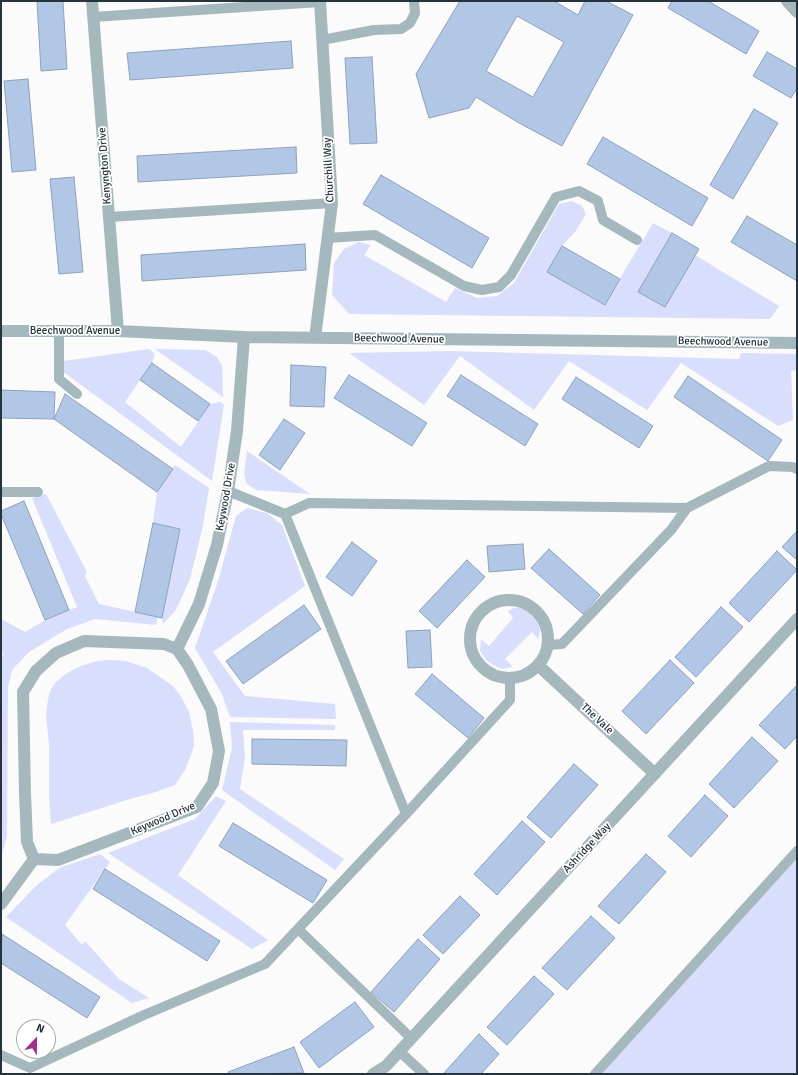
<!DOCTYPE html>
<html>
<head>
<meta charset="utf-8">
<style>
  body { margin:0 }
  #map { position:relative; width:798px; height:1075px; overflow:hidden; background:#fbfbfb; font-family:Signika,sans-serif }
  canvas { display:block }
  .frame { position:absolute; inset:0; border:2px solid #25333c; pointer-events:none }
  .north { position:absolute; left:16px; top:1019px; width:40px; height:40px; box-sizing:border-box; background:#fff; border:1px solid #a8adb1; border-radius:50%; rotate:22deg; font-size:11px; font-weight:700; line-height:16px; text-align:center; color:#25333c }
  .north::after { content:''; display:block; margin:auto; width:14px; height:18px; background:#a2308c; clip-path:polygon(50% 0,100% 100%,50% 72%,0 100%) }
</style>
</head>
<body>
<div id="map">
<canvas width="798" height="1075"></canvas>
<div class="frame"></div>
<div class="north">N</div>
</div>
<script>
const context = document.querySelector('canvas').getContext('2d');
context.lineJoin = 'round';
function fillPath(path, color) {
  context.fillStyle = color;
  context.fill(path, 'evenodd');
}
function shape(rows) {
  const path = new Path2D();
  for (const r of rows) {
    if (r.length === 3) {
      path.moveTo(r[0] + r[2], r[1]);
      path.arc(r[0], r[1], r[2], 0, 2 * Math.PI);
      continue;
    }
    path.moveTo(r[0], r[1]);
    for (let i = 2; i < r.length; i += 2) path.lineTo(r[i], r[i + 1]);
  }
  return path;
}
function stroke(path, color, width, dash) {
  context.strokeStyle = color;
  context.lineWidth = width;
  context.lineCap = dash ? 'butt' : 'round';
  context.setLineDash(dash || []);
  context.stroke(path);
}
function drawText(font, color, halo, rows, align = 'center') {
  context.font = font + ' Signika,sans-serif';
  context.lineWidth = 3.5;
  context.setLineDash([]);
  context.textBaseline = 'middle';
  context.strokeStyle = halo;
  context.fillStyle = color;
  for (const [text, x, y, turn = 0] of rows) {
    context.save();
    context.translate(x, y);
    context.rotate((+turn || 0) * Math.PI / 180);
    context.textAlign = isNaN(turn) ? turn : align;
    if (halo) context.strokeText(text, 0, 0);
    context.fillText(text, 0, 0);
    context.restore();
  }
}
const green = shape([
  [571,201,582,206,586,214,575,232,562,246,547,272,604,305,653,223,672,233,639,292,665,307,695,255,779,306,770,319,349,314,332,295,334,263,344,249,359,242,371,245,364,255,446,302,455,288,477,298,497,296,514,283,559,204],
  [149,349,155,354,152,363,125,402,181,447,210,404,220,402,224,405,212,481,62,371,64,361],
  [155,349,205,350,217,357,222,366,223,397],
  [450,351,739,359,741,353,797,354,797,370,791,371,793,420,778,426,681,363,647,410,569,361,534,410,460,356,424,405,349,353],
  [247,451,310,494,256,490,246,483,244,473],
  [175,465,209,488,203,526,190,579,176,610,163,624,162,618,180,529,153,523,157,492],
  [46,494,87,572,85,576,99,604,158,617,156,625,95,619,67,629,29,652,12,670,8,687,7,837,1,857,1,658,4,654,1,652,1,619,25,632,45,620,77,607,32,498],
  [247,508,267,513,282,525,305,586,213,652,245,696,335,704,336,719,230,717,222,694,195,648,218,581,236,516],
  [514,608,523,608,530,614,538,622,540,631,538,639,532,632,505,659,513,667,502,669,493,665,486,660,480,651,481,639,489,646,513,618,508,611],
  [110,660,126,661,147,668,173,686,182,698,189,712,193,730,194,745,191,755,185,770,175,785,153,793,130,799,51,824,49,796,49,744,46,716,48,699,51,689,56,682,67,673,81,666,97,661],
  [230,722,335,725,335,730,243,730,245,757,240,789,344,859,335,870,222,790,232,748],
  [216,796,226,801,178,875,268,940,252,949,108,853,195,819],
  [797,851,797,1074,595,1074],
  [100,854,110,862,65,925,82,945,85,941,119,979,149,998,132,1003,6,917,36,886,59,868]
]);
const building = shape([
  [37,1,63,1,67,69,41,71,37,1],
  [460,1,554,1,578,15,585,1,606,1,633,15,562,146,519,123,476,97,469,108,429,118,416,74,460,1],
  [517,16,564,42,533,97,486,71,517,16],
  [672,1,708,1,759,31,746,54,668,8,672,1],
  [291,41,293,68,130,80,127,53,291,41],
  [767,52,797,69,797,88,791,98,753,76,767,52],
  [372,57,377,143,350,144,345,58,372,57],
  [28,79,36,170,12,172,4,81,28,79],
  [754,109,778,123,733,199,710,185,754,109],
  [603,137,708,198,692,226,587,164,603,137],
  [296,147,297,173,138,182,137,156,296,147],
  [381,175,489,238,472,268,363,204,381,175],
  [74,177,83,272,59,274,50,179,74,177],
  [747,216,797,245,797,281,731,242,747,216],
  [672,233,699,249,665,307,638,292,672,233],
  [305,244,306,270,142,281,141,255,305,244],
  [562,246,620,279,605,305,547,272,562,246],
  [152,363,210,404,198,421,140,380,152,363],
  [291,365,326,367,324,407,290,406,291,365],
  [349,375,427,423,412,446,334,398,349,375],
  [461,375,538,424,525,446,447,396,461,375],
  [688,376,782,440,768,461,674,397,688,376],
  [576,377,653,426,639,448,562,399,576,377],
  [1,390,55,392,54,419,1,418,1,390],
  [65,394,173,469,157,492,54,419,65,394],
  [284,419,305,433,280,470,259,455,284,419],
  [24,501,69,610,45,620,1,514,1,511,24,501],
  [153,523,180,529,162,618,135,612,153,523],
  [797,531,797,560,782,547,797,531],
  [352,542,377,561,352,596,326,577,352,542],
  [523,544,525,569,489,572,487,546,523,544],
  [549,549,600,595,583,614,531,568,549,549],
  [777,551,797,570,749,622,729,603,777,551],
  [467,560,485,577,437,628,419,611,467,560],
  [304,605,321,629,243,684,226,661,304,605],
  [721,607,743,627,696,677,675,657,721,607],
  [430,630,432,667,408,668,406,631,430,630],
  [670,660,694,683,646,734,622,711,670,660],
  [432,674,484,718,468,738,415,694,432,674],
  [797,685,797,736,785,749,759,725,797,685],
  [752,737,778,761,734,808,709,784,752,737],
  [252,739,347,740,346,766,252,764,252,739],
  [574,764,598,785,551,838,527,817,574,764],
  [705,795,728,816,691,857,668,836,705,795],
  [522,821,545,842,497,895,474,874,522,821],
  [233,823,327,880,313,903,219,846,233,823],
  [646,854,666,872,619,924,598,906,646,854],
  [105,869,220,941,207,961,93,889,105,869],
  [460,896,480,915,443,954,423,935,460,896],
  [591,916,615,938,567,990,542,968,591,916],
  [2,934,100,997,87,1018,1,963,2,934],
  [418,939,440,959,394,1012,371,992,418,939],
  [534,976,554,994,507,1045,487,1027,534,976],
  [355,1002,374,1027,319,1068,300,1042,355,1002],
  [479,1034,499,1054,481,1074,443,1074,479,1034],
  [294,1047,304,1073,229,1074,228,1072,294,1047]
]);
const service = shape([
  [93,17,320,2],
  [322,40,374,30,401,29,410,23,415,13,414,1],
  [109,217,332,203],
  [327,238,375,235,464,286,482,290,499,287,511,275,556,197,579,191,598,201,603,220,637,240],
  [59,331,59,379,77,394],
  [228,491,285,514,406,814],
  [1,492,38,492],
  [285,514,309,503,687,508,769,466,793,467,797,469],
  [548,645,562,644,671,530,687,508],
  [298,929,411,1038],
  [399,1051,424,1074],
  [1,1055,30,1068,144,1015,265,964,406,814,510,700,510,678],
  [595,1074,797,851]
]);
const minor = shape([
  [92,1,118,331],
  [787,1,797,12],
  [1,331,118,331,244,337,797,343],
  [315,338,332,203,320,1],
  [509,639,39],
  [538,665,655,774],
  [34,859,58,860,197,807,213,783,219,751,211,709,188,665,177,649,199,604,217,545,228,491,237,431,244,337],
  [1,904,34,859,27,842,25,793,23,692,36,671,56,653,84,641,164,644,177,649],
  [373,1074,386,1066,797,619]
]);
const streetNames = [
  ["Kenyngton Drive",105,166,-94],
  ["Churchill Way",329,170,-93],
  ["Beechwood Avenue",75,331],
  ["Beechwood Avenue",399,339,1],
  ["Beechwood Avenue",723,342,1],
  ["Keywood Drive",226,497,-80],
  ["The Vale",597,719,43],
  ["Keywood Drive",163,819,-23],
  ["Ashridge Way",587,848,-47]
];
fillPath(green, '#d8defb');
fillPath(building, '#b1c7e5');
stroke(building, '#8ca1be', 1);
stroke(service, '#a5b8bd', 10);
stroke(minor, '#a5b8bd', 12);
drawText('11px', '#25333c', '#fff', streetNames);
</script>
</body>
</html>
